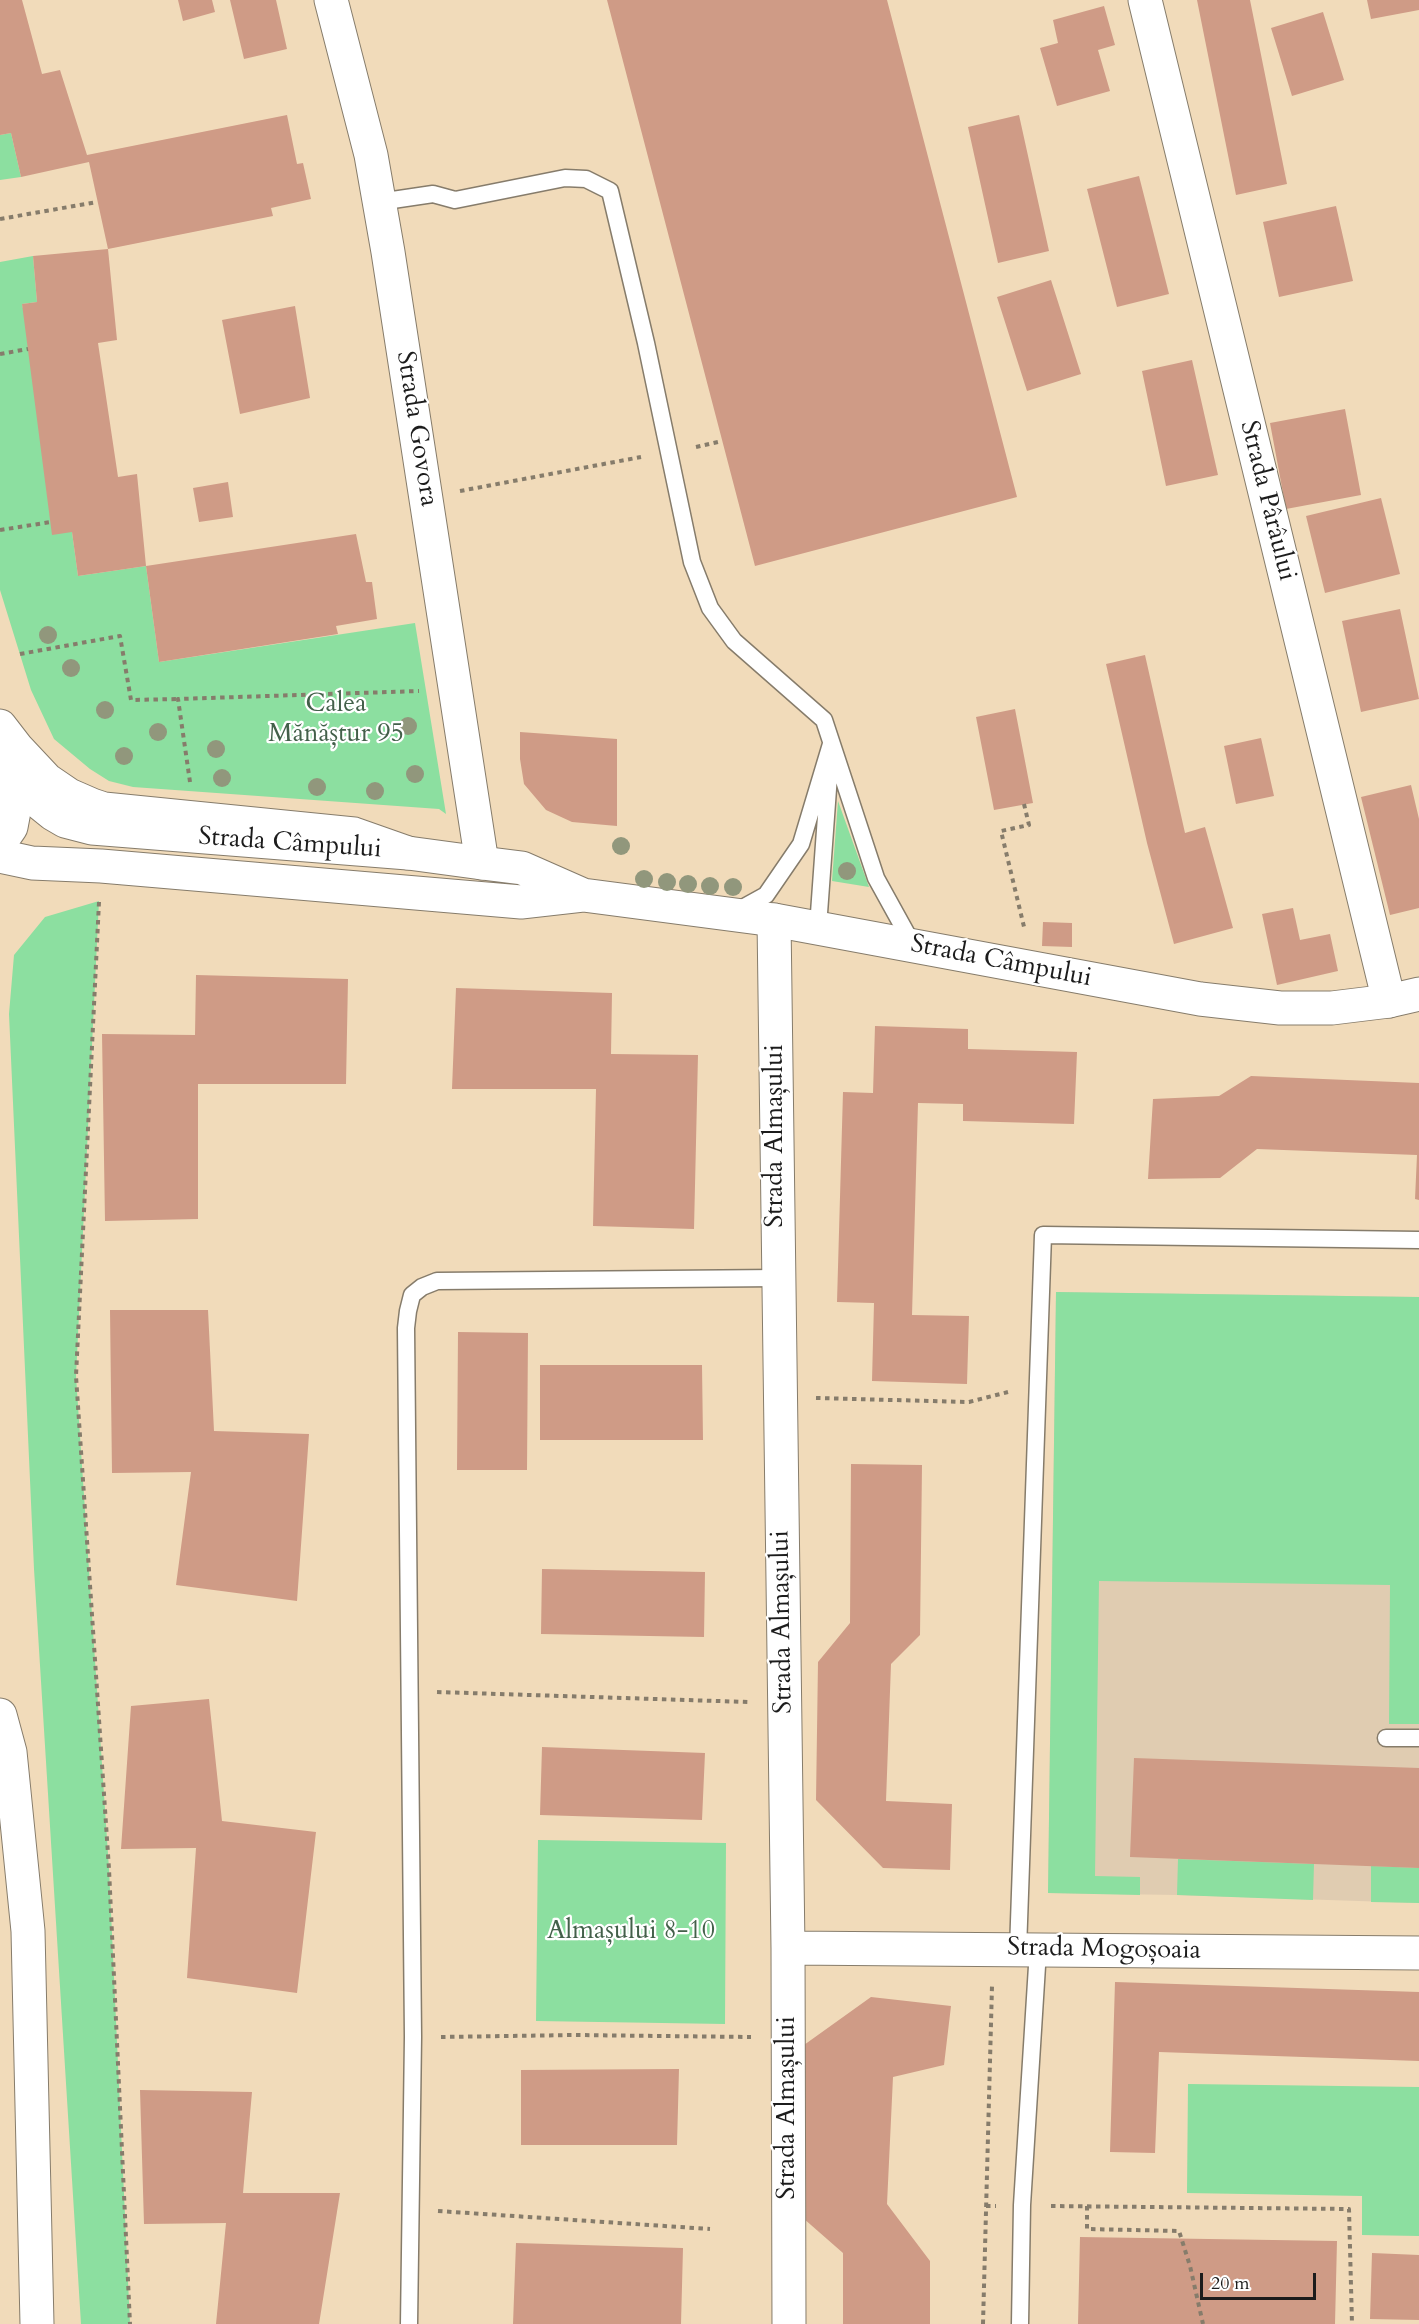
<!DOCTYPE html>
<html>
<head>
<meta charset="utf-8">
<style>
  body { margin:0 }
  #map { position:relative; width:1419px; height:2324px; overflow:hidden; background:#f1dbba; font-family:Cardo,serif }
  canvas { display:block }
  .scale { position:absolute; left:1200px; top:2273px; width:116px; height:27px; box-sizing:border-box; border:3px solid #1c1c1c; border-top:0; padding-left:8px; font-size:18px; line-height:21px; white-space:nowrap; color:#1c1c1c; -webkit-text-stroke:4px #fff; paint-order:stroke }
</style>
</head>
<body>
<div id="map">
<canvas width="1419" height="2324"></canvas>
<div class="scale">20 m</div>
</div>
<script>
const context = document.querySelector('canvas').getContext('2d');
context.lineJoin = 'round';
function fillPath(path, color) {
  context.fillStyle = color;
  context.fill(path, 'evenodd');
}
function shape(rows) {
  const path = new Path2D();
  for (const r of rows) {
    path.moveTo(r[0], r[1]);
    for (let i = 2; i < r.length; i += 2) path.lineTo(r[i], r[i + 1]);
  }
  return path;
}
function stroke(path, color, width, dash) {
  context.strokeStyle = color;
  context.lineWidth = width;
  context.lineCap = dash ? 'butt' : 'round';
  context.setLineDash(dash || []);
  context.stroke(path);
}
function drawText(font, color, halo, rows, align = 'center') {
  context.font = font + ' Cardo,serif';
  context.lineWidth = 4.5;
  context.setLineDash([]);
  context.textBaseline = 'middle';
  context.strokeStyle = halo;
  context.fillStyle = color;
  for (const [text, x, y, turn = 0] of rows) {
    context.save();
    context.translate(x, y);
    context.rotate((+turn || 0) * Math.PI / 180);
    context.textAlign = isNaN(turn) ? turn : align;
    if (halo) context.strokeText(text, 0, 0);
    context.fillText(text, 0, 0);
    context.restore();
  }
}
const built = shape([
  [1056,1292,1419,1297,1419,1903,1177,1895,1048,1893]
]);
const green = shape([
  [11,133,21,177,0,180,0,135],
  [33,256,37,302,22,304,72,532,78,576,146,566,159,662,415,623,446,814,439,809,133,787,109,781,90,769,54,739,31,690,0,590,0,262],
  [838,801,869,887,832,881],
  [99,901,76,1376,109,1869,130,2324,81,2324,34,1569,9,1014,14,955,45,917],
  [1056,1292,1419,1297,1419,1724,1389,1724,1390,1585,1099,1581,1095,1876,1140,1877,1140,1895,1048,1893],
  [538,1840,726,1843,725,2024,536,2021],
  [1178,1859,1314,1864,1313,1900,1177,1895],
  [1371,1866,1419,1868,1419,1903,1371,1902],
  [1188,2084,1419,2087,1419,2236,1362,2235,1362,2196,1187,2193]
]);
const building = shape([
  [0,0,22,0,42,74,60,70,87,155,287,115,297,164,303,163,311,199,271,208,273,216,108,249,89,162,21,177,11,133,0,135],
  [178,0,212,0,215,12,183,21],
  [230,0,276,0,287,49,244,59],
  [607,0,887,0,1017,497,755,566],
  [1197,0,1250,0,1287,184,1236,195],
  [1367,0,1419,0,1419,10,1371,19],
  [1104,6,1115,45,1098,50,1110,91,1057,106,1040,48,1058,43,1053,20],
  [1323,12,1344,80,1292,96,1271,28],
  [1019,115,1049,251,998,263,968,127],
  [1139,176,1169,294,1117,307,1087,189],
  [1336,206,1353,281,1279,297,1263,222],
  [108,249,117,340,98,343,118,477,137,474,146,566,78,576,72,532,52,535,22,304,37,302,33,256],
  [1051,280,1081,374,1027,391,997,297],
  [295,306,310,398,240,414,222,320],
  [1192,360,1218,475,1166,486,1142,371],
  [1345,409,1361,495,1286,509,1270,423],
  [228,482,233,517,199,522,193,488],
  [1381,498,1400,574,1325,593,1306,516],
  [356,534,366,582,372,582,377,619,336,626,338,634,159,662,146,566],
  [1400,609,1419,699,1361,712,1342,621],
  [1145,655,1185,833,1205,827,1233,928,1174,944,1147,843,1106,664],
  [1015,709,1033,803,994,810,976,717],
  [520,732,617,739,617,826,572,822,546,810,524,784,520,759],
  [1261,738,1274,796,1236,804,1224,746],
  [1411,785,1419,819,1419,908,1390,915,1361,797],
  [1293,908,1300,940,1330,934,1338,971,1277,985,1262,914],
  [1043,922,1072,923,1072,947,1042,946],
  [196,975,348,979,346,1084,198,1084,198,1219,105,1221,102,1034,195,1035],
  [456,988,612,993,611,1054,698,1055,694,1229,593,1226,596,1089,452,1089],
  [875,1026,968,1029,968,1049,1077,1052,1074,1124,963,1121,963,1104,918,1103,912,1315,969,1316,967,1384,872,1381,874,1303,837,1302,843,1092,873,1093],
  [1251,1076,1419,1083,1419,1200,1415,1199,1417,1155,1257,1149,1220,1178,1148,1179,1153,1099,1219,1096],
  [110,1310,208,1310,214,1431,309,1434,297,1601,176,1585,191,1472,112,1473],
  [458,1332,528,1333,527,1470,457,1470],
  [540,1365,702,1365,703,1440,540,1440],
  [851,1464,922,1465,920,1635,891,1664,886,1801,952,1804,950,1870,883,1868,816,1800,818,1662,850,1623],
  [542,1569,705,1572,704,1637,541,1634],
  [209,1699,222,1821,316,1832,297,1993,187,1978,196,1848,121,1849,131,1706],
  [542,1747,705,1753,702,1820,540,1815],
  [1134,1758,1419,1768,1419,1868,1130,1857],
  [1115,1982,1419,1992,1419,2061,1159,2052,1155,2153,1110,2152],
  [871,1997,951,2006,944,2065,893,2077,887,2204,930,2261,930,2324,843,2324,843,2253,803,2218,797,2050],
  [679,2069,677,2145,521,2145,521,2070],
  [140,2090,252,2092,243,2193,340,2193,319,2324,216,2324,226,2223,144,2224],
  [1080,2237,1337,2241,1335,2324,1078,2324],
  [516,2243,683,2248,681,2324,513,2324],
  [1372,2253,1419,2255,1419,2320,1370,2319]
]);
const path = shape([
  [0,219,97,202],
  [0,354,28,349],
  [696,447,722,441],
  [460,491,641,457],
  [0,530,51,522],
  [20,654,120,636,131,700,178,699],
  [190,782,178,699,419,691],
  [1024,804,1029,825,1001,831,1025,931],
  [99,902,76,1376,109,1869,130,2324],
  [816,1398,969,1402,1008,1392],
  [437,1692,748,1702],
  [441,2037,574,2035,751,2037],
  [986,2206,996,2206],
  [1051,2206,1349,2209,1352,2324],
  [1087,2206,1087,2229,1179,2231,1190,2266,1203,2324],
  [438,2211,710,2229],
  [983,2324,992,1986]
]);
const lane = shape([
  [379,202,433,194,455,200,565,178,586,179,610,191,646,343,692,562,710,608,734,641,824,720,876,878,913,945],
  [737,911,766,895,801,844,831,744],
  [818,927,829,775],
  [1386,1738,1419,1738],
  [1018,1950,1043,1235,1419,1240],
  [409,2324,413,2037,406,1328,408,1311,412,1295,422,1287,437,1281,778,1278],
  [1020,2324,1022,2205,1038,1950]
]);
const street = shape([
  [331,0,371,155,388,252,482,863],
  [1145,0,1389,1001],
  [774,920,788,1948,789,2324],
  [788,1948,1419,1953]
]);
const secondary = shape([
  [6,776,53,814,65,821,92,828,408,853,482,863,522,868,581,894],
  [0,856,32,863,101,866,521,902,583,895,774,920,1200,999,1280,1008,1332,1008,1389,1001,1419,994]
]);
const primary = shape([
  [0,726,17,748,47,780,69,795,92,805,104,809,354,834,408,853],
  [0,769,11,785,15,806,11,827,0,843],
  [0,1715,10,1752,28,1931,37,2324]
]);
const trees = [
  [48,635],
  [71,668],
  [105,710],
  [408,726],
  [158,732],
  [216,749],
  [124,756],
  [415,774],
  [222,778],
  [317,787],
  [375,791],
  [621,846],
  [847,871],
  [644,879],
  [667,882],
  [688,884],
  [710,886],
  [733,887]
];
const streetNames = [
  ["Strada Govora",416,429,81],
  ["Strada Pârâului",1267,501,76],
  ["Strada Câmpului",290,844,4],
  ["Strada Câmpului",1001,962,11],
  ["Strada Almașului",776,1136,-90],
  ["Strada Almașului",783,1622,-91],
  ["Strada Mogoșoaia",1104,1950,1],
  ["Strada Almașului",788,2108,-90]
];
const parkNames = [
  ["Calea",336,705],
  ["Mănăștur 95",336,735],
  ["Almașului 8-10",631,1932]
];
fillPath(built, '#e0ccb1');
fillPath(green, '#8cdfa0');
fillPath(building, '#cf9b86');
stroke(lane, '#867c6b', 19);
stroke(street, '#867c6b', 35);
stroke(secondary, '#867c6b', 35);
stroke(primary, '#867c6b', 35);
stroke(path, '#867c6b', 4, [4.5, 4.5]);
stroke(lane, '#fff', 16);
stroke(street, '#fff', 33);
stroke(secondary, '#fff', 33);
stroke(primary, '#fff', 33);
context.fillStyle = '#91977c';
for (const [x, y] of trees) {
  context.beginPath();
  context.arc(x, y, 9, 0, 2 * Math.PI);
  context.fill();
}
drawText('26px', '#1c1c1c', '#fff', streetNames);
drawText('26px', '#43604a', '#fff', parkNames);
</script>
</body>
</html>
